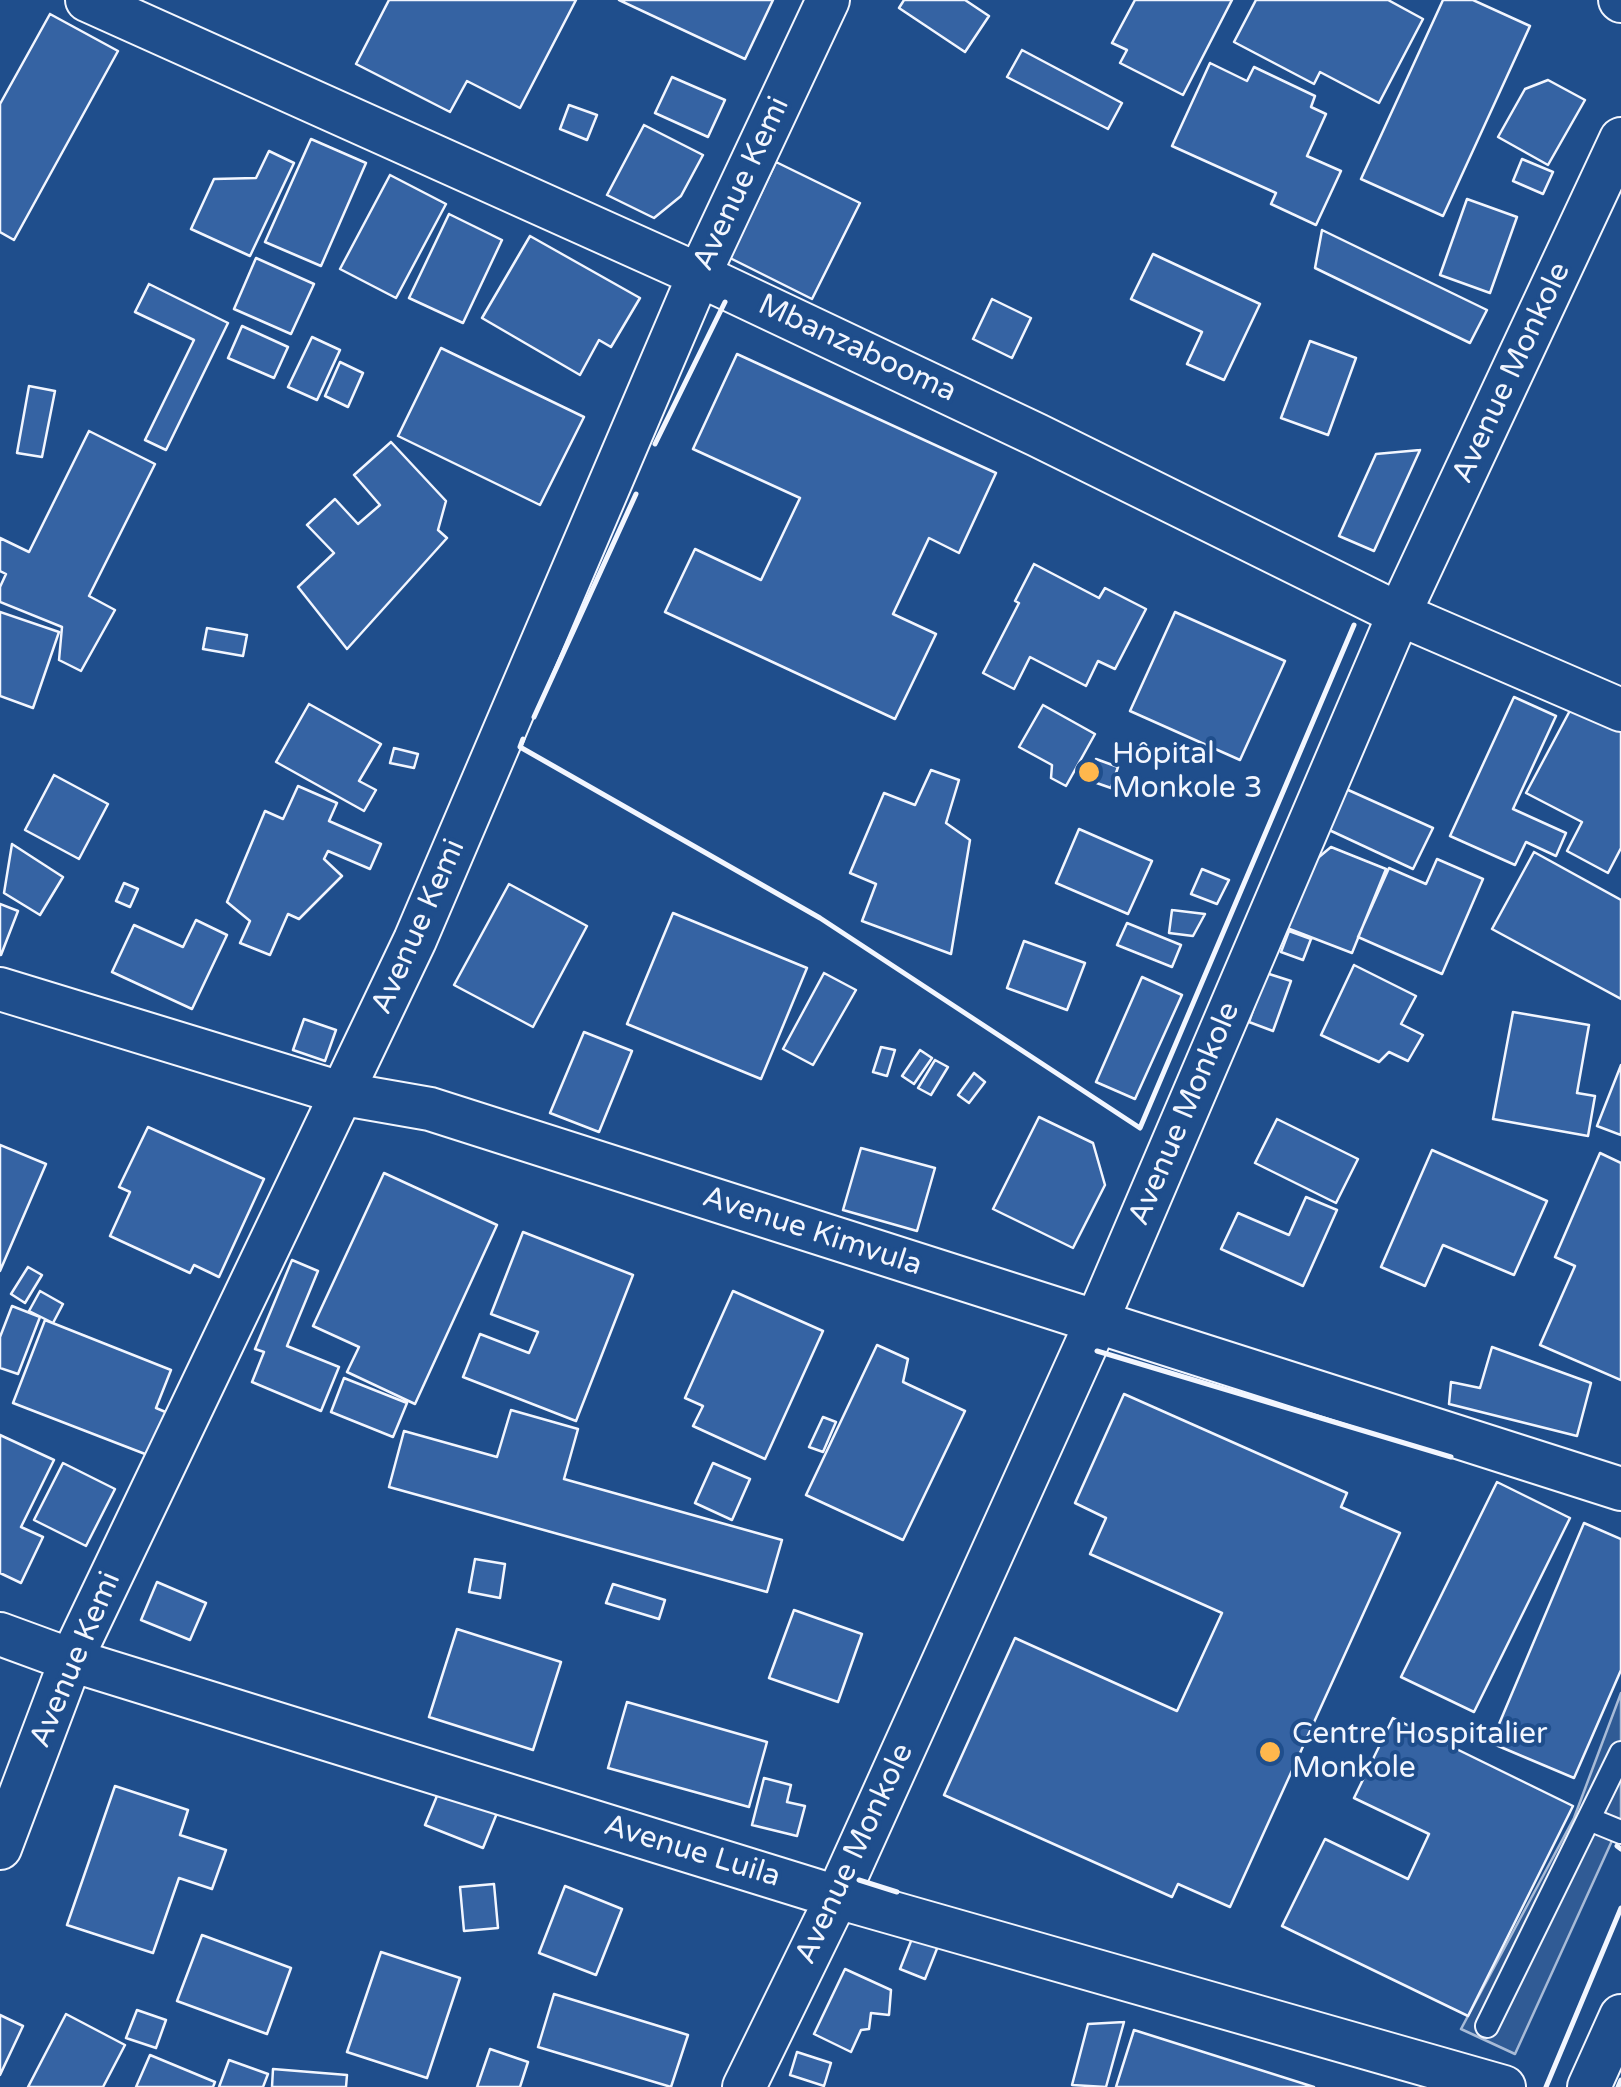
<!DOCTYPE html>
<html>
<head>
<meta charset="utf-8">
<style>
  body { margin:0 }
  canvas { display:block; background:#1f4e8c }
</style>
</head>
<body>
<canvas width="1621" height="2087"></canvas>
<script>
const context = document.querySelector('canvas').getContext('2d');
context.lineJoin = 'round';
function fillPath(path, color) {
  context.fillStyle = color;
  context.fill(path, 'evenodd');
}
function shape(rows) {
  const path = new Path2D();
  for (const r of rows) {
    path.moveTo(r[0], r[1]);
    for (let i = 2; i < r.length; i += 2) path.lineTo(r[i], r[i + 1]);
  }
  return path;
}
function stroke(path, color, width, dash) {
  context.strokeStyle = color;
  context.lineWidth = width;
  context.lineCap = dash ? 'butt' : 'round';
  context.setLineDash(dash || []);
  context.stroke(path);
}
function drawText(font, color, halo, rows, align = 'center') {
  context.font = font + ' "Varela Round",sans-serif';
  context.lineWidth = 8;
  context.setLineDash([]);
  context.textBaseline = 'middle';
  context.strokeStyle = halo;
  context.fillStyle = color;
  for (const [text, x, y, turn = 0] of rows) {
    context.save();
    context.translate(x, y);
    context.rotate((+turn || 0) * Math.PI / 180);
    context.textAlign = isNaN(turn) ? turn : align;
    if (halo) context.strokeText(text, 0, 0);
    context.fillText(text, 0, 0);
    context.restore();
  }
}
const built = shape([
  [1621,1693,1621,1821,1515,2054,1461,2029,1574,1818,1621,1693]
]);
const building = shape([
  [389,0,576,0,520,108,467,81,450,112,356,64,389,0],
  [619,0,773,0,745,59,619,0],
  [904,0,965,0,989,16,965,52,899,8,904,0],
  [1135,0,1232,0,1183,95,1120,63,1127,50,1112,43,1135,0],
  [1256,0,1388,0,1423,19,1379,103,1320,72,1314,84,1234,42,1256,0],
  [1443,0,1473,0,1530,26,1443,216,1361,179,1443,0],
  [50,14,118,51,14,240,0,232,0,104,50,14],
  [1022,50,1122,103,1108,129,1007,77,1022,50],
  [1210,63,1247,81,1254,67,1315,96,1311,107,1326,114,1307,156,1341,171,1316,225,1271,204,1276,193,1172,146,1210,63],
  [672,77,725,100,708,137,655,113,672,77],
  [1548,80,1585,100,1548,165,1498,137,1525,89,1548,80],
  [569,105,597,115,587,140,560,129,569,105],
  [644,125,703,155,681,196,654,218,607,195,644,125],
  [311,139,366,163,321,266,265,242,311,139],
  [269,151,294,163,250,256,191,229,214,179,256,178,269,151],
  [1522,159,1553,172,1543,194,1513,181,1522,159],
  [776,162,860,203,812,299,730,258,776,162],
  [390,175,446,204,396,298,340,269,390,175],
  [1467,199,1517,217,1490,293,1440,275,1467,199],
  [449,214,502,240,463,323,409,298,449,214],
  [1322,230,1487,310,1470,343,1315,268,1322,230],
  [530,236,640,298,611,347,599,340,580,375,482,318,530,236],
  [1153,254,1260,304,1224,380,1187,364,1202,332,1131,299,1153,254],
  [256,258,314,284,291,334,234,309,256,258],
  [149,284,228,323,166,450,145,440,194,340,135,312,149,284],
  [992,299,1031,318,1012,358,973,339,992,299],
  [242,326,288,347,274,378,228,358,242,326],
  [312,337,340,350,317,400,288,387,312,337],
  [1310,341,1356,358,1328,435,1281,418,1310,341],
  [441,348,584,417,540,505,398,436,441,348],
  [737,354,996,473,959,553,929,538,893,614,936,634,895,719,665,612,695,549,761,580,800,498,693,449,737,354],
  [340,362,363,373,348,407,325,396,340,362],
  [29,386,55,391,42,457,17,453,29,386],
  [89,431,155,464,89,596,115,610,81,671,59,660,62,627,0,602,0,587,6,574,0,571,0,538,29,552,89,431],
  [391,442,446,501,438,530,447,538,347,649,298,587,334,553,307,525,335,499,358,524,380,505,354,475,391,442],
  [1420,450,1374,551,1339,536,1376,454,1420,450],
  [1034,564,1099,598,1105,588,1146,609,1115,669,1098,661,1086,686,1030,657,1014,689,983,673,1019,603,1015,601,1034,564],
  [0,612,59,632,33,708,0,696,0,612],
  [1175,612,1285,661,1240,760,1130,711,1175,612],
  [207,628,247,635,243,656,203,649,207,628],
  [1514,697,1556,716,1513,809,1566,833,1556,856,1526,842,1515,865,1450,836,1514,697],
  [1574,703,1621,728,1621,848,1608,873,1567,851,1582,822,1526,793,1574,703],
  [309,704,381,744,359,781,376,790,364,811,276,762,309,704],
  [1043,705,1095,734,1066,786,1051,778,1052,765,1019,747,1043,705],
  [394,748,418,754,414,768,390,763,394,748],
  [1096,759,1118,767,1111,788,1088,780,1096,759],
  [931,770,959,780,946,823,970,840,951,954,862,921,876,884,850,873,884,793,915,805,931,770],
  [54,775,108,804,79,859,25,830,54,775],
  [298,786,337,803,329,821,381,844,370,869,328,851,324,859,342,876,299,919,288,914,270,955,240,943,250,921,227,902,265,811,283,819,298,786],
  [1346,789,1433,828,1413,869,1327,829,1346,789],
  [1079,829,1152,861,1128,914,1056,883,1079,829],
  [12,844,63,877,40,915,4,893,12,844],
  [1331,847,1386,869,1352,953,1274,923,1313,862,1331,847],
  [1534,852,1621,900,1621,999,1492,929,1534,852],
  [1437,859,1483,879,1442,974,1358,937,1389,868,1426,884,1437,859],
  [1202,869,1229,880,1217,904,1191,894,1202,869],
  [124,883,138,889,130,907,116,901,124,883],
  [509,884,587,926,533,1027,454,985,509,884],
  [0,904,18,911,1,955,0,955,0,904],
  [1172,910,1205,914,1193,936,1169,933,1172,910],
  [673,913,807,968,761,1079,627,1024,673,913],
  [196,920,227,935,192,1009,112,972,134,925,183,947,196,920],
  [1127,923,1181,945,1172,967,1117,945,1127,923],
  [1289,931,1311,939,1303,960,1281,952,1289,931],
  [1024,941,1085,963,1067,1010,1007,988,1024,941],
  [1354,965,1416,996,1401,1024,1423,1035,1408,1061,1389,1052,1379,1062,1321,1035,1354,965],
  [824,973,856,990,813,1065,783,1049,824,973],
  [1266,973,1291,981,1273,1031,1249,1022,1266,973],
  [1142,977,1182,995,1135,1099,1096,1082,1142,977],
  [1513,1012,1589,1025,1577,1093,1595,1096,1588,1136,1493,1119,1513,1012],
  [304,1019,336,1030,325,1061,293,1050,304,1019],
  [584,1032,632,1051,599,1132,550,1113,584,1032],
  [881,1047,895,1050,887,1076,873,1072,881,1047],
  [920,1050,932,1058,914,1084,902,1076,920,1050],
  [935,1060,948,1067,931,1095,918,1088,935,1060],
  [1621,1065,1621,1135,1597,1126,1621,1065],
  [974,1073,985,1082,969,1103,958,1095,974,1073],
  [1039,1117,1093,1143,1105,1185,1073,1248,993,1209,1039,1117],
  [1277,1119,1358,1159,1336,1203,1255,1163,1277,1119],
  [148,1127,264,1179,219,1277,194,1265,190,1273,110,1236,130,1192,119,1187,148,1127],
  [0,1145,46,1164,0,1271,0,1145],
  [861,1148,935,1168,917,1231,843,1210,861,1148],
  [1432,1150,1547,1201,1514,1275,1443,1245,1425,1286,1381,1267,1432,1150],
  [1600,1153,1621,1163,1621,1380,1540,1345,1575,1266,1555,1257,1600,1153],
  [384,1173,497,1225,415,1404,347,1372,359,1347,313,1326,384,1173],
  [1306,1197,1337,1210,1303,1286,1221,1249,1238,1213,1289,1235,1306,1197],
  [523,1232,633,1275,576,1421,463,1377,480,1334,529,1353,538,1332,491,1314,523,1232],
  [292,1260,318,1271,287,1346,339,1367,321,1411,252,1382,264,1352,255,1349,292,1260],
  [28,1267,42,1275,25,1303,11,1294,28,1267],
  [40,1291,63,1304,53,1323,29,1311,40,1291],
  [733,1291,823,1331,765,1459,693,1426,703,1406,685,1398,733,1291],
  [12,1306,40,1317,18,1374,0,1368,0,1337,12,1306],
  [45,1320,171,1370,156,1408,175,1416,158,1459,13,1403,45,1320],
  [877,1345,908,1359,903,1382,965,1411,903,1540,806,1495,877,1345],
  [1492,1347,1591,1383,1577,1436,1449,1404,1451,1382,1480,1388,1492,1347],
  [344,1378,407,1403,393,1437,331,1412,344,1378],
  [1124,1394,1347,1493,1341,1507,1400,1533,1230,1907,1178,1884,1172,1897,944,1795,1015,1638,1177,1711,1222,1613,1090,1554,1106,1518,1075,1503,1124,1394],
  [511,1410,578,1429,564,1479,782,1540,767,1592,389,1487,404,1431,497,1457,511,1410],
  [823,1417,836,1422,823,1452,809,1447,823,1417],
  [0,1435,54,1460,21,1527,43,1537,21,1583,0,1573,0,1435],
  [63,1463,115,1489,86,1546,34,1520,63,1463],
  [713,1463,750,1479,732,1520,695,1503,713,1463],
  [1497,1482,1570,1518,1474,1712,1401,1677,1497,1482],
  [1584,1523,1621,1539,1621,1670,1574,1778,1491,1743,1584,1523],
  [475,1559,505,1564,500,1598,469,1592,475,1559],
  [157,1582,206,1603,190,1640,141,1620,157,1582],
  [613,1584,665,1600,659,1619,606,1603,613,1584],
  [794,1610,862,1634,838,1702,769,1678,794,1610],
  [457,1629,561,1662,533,1750,429,1717,457,1629],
  [627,1702,767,1742,749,1807,608,1768,627,1702],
  [1393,1718,1573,1806,1468,2016,1282,1926,1325,1839,1408,1879,1429,1834,1354,1798,1393,1718],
  [764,1778,791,1785,787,1802,805,1806,797,1836,752,1825,764,1778],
  [115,1786,188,1810,180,1835,226,1850,212,1889,179,1878,153,1953,67,1925,115,1786],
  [439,1791,497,1813,483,1848,425,1825,439,1791],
  [494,1884,498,1928,464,1931,460,1887,494,1884],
  [565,1886,622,1909,596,1975,539,1953,565,1886],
  [915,1931,940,1941,925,1979,900,1969,915,1931],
  [202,1935,291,1968,267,2034,177,2001,202,1935],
  [381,1952,460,1978,427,2078,347,2052,381,1952],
  [845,1969,891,1990,889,2015,871,2013,869,2029,861,2030,851,2052,814,2034,845,1969],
  [554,1994,688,2035,671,2087,538,2047,554,1994],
  [137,2010,166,2020,156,2048,126,2038,137,2010],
  [66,2014,125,2045,103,2087,28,2087,66,2014],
  [0,2015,23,2026,0,2075,0,2015],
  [1124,2022,1106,2087,1072,2085,1088,2024,1124,2022],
  [1134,2030,1314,2087,1116,2087,1134,2030],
  [490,2049,528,2062,520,2087,477,2087,490,2049],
  [797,2052,831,2063,824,2086,790,2075,797,2052],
  [150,2055,215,2082,213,2087,136,2087,150,2055],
  [229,2060,268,2074,263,2087,219,2087,229,2060],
  [273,2069,347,2075,346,2087,272,2087,273,2069]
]);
const lane = shape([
  [1589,1819,1621,1832],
  [1487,2026,1621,1753]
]);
const street = shape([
  [87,0,699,275,1037,435,1399,614,1621,710],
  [1620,0,1621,1],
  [0,989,344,1094,430,1109,1621,1489],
  [0,1634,71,1660,837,1897,1504,2087],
  [0,1848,71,1660,415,940,699,275,828,0],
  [744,2087,837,1897,1096,1323,1399,614,1621,139],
  [1589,2087,1621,2016]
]);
const wall = shape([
  [655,444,725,302],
  [534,717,636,494],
  [523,739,520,747,820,918,1140,1128,1354,625],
  [1097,1351,1451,1457],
  [1617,1846,1621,1849],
  [859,1880,897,1892],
  [1546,2087,1621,1908],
  [1618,2087,1621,2080]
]);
const markers = [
  [1089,772,12,"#ffb74d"],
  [1270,1752,12,"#ffb74d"]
];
const streetNames = [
  ["Avenue Kemi",742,184,-65],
  ["Mbanzabooma",857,349,25],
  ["Avenue Monkole",1512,373,-65],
  ["Avenue Kemi",419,927,-66],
  ["Avenue Monkole",1185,1114,-67],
  ["Avenue Kimvula",812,1232,18],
  ["Avenue Kemi",76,1660,-67],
  ["Avenue Luila",692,1852,17],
  ["Avenue Monkole",855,1854,-65]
];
const poiNames = [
  ["Hôpital",1112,755],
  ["Monkole 3",1112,789],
  ["Centre Hospitalier",1292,1735],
  ["Monkole",1292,1769]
];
fillPath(built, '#305b95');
stroke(built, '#a8bbd7', 2.5);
fillPath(building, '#3563a3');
stroke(building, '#f2f6ff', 2.5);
stroke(lane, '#f2f6ff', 26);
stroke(street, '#f2f6ff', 46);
stroke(lane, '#1f4e8c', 22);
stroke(street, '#1f4e8c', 42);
stroke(wall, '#f2f6ff', 5);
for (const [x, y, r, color] of markers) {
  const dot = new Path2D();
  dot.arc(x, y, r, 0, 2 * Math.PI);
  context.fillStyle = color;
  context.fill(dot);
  stroke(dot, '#1f4e8c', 4);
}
drawText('30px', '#f2f6ff', '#1f4e8c', streetNames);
drawText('30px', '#f2f6ff', '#1f4e8c', poiNames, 'left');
</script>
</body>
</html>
